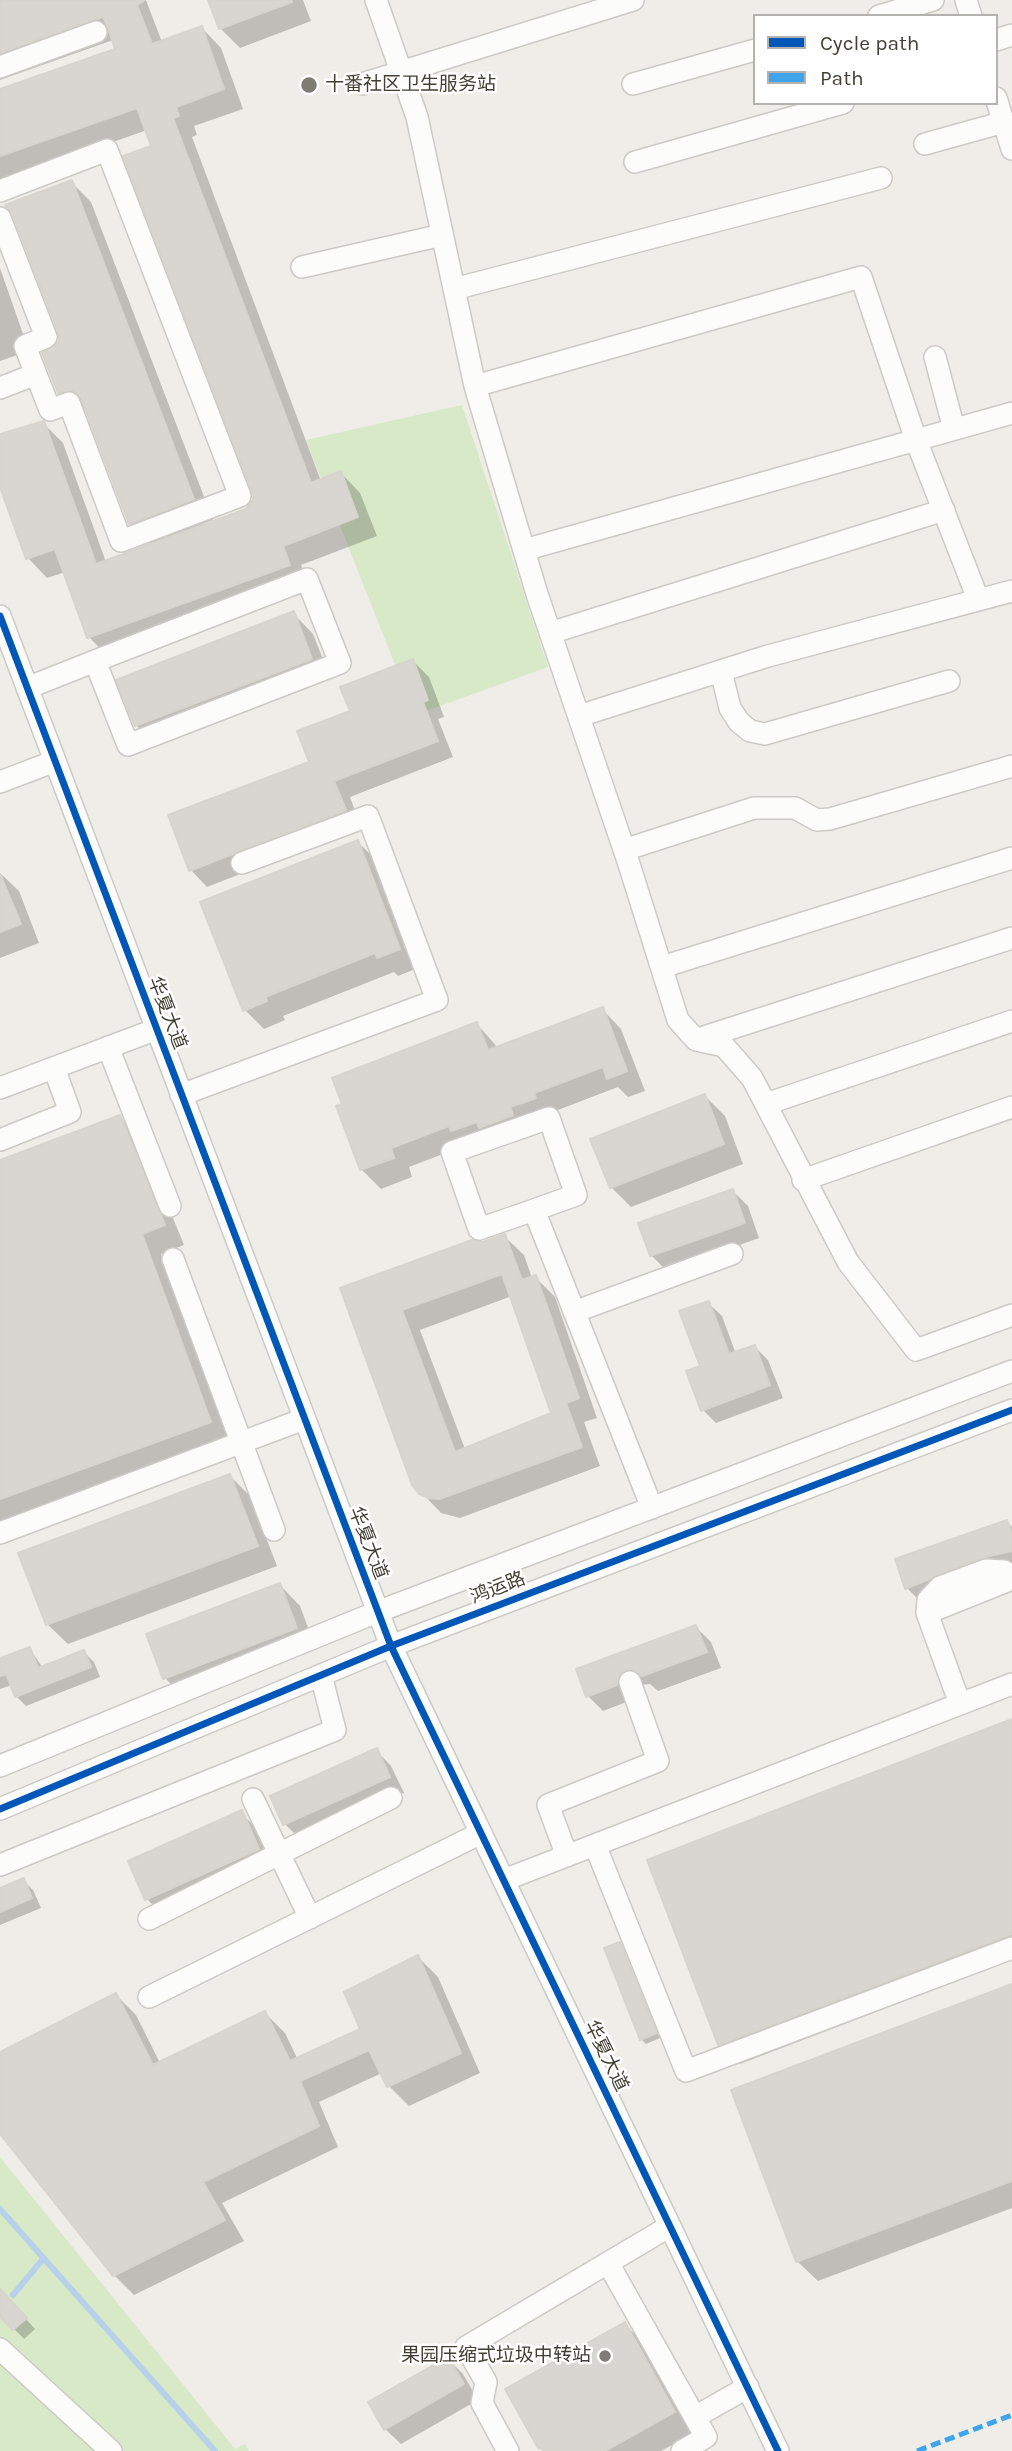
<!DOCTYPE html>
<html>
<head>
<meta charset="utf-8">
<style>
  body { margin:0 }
  #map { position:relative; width:1012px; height:2451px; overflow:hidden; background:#eeede7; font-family:Karla,sans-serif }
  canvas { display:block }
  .legend { position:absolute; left:753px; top:14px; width:245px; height:91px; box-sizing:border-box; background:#fff; border:2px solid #b4b2ae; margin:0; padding:9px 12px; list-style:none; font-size:21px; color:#433f34 }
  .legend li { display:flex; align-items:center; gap:14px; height:35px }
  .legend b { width:35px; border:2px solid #b4b2ae }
</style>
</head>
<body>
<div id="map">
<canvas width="1012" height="2451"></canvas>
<ul class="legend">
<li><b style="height:9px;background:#0057b8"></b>Cycle path</li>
<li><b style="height:9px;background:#3fa4eb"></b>Path</li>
</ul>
</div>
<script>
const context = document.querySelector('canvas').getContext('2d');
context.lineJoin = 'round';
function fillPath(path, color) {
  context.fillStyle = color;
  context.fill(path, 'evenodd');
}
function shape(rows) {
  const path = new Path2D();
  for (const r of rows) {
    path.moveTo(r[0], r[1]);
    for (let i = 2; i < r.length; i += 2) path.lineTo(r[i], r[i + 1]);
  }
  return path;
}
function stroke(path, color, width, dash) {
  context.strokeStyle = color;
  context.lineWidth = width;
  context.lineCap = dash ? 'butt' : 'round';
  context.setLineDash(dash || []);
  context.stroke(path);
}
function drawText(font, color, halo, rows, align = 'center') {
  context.font = font + ' Karla,"Noto Sans SC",sans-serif';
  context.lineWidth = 5;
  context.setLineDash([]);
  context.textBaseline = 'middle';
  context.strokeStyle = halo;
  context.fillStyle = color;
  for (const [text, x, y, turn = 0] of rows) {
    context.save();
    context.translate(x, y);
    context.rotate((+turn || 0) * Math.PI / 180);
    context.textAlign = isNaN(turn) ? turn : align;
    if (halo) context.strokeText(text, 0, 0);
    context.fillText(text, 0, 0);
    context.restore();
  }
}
const green = shape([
  [462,405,548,667,415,715,306,440],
  [0,2157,235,2449,245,2444,249,2451,0,2451]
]);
const shadow = shape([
  [0,0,146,0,162,42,202,28,221,48,243,109,194,126,197,135,192,137,321,481,341,473,360,493,377,536,301,565,309,585,108,657,89,637,65,572,47,578,28,558,0,482,0,437,43,423,63,443,106,562,152,545,130,523,88,411,79,413,59,392,71,182,91,202,213,520,202,524,204,527,248,511,255,498,147,130,0,182,0,91,117,50,113,40,0,80],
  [210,0,303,0,311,21,240,48,220,28],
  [0,268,29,351,0,361],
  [293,613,313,634,331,679,157,746,136,725],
  [413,661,429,677,444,717,438,719,453,757,350,797,361,827,207,887,191,870,311,763],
  [358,842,377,861,418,968,398,976,394,972,283,1016,285,1020,264,1029,245,1010],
  [0,873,19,891,39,943,0,958],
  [602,1009,621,1029,645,1091,628,1097,618,1087,409,1167,412,1177,381,1189,362,1170,339,1107,477,1024,498,1048],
  [705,1096,725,1116,743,1164,631,1207,611,1187],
  [120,1117,140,1137,184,1245,161,1254,230,1442,0,1527,0,1162],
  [733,1191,748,1206,759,1238,667,1271,652,1256,640,1224],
  [504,1236,524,1255,532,1278,535,1277,555,1297,597,1418,584,1422,600,1466,460,1518,441,1513,421,1492,342,1289],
  [512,1296,554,1415,465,1449,420,1330],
  [708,1303,722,1316,736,1354,755,1347,768,1360,783,1398,716,1423,703,1410,702,1367],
  [230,1476,250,1496,277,1566,68,1644,47,1624],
  [1007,1522,1012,1527,1012,1571,922,1603,907,1588],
  [280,1585,300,1606,316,1649,185,1698,165,1678],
  [696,1627,711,1642,721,1668,658,1691,650,1684,641,1685,632,1700,603,1711,588,1696,578,1670],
  [30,1649,43,1668,84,1652,94,1662,100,1677,26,1706,16,1696,12,1685,0,1689,0,1660],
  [1012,1720,1012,1960,740,2064,720,2044],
  [376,1750,391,1766,404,1793,300,1839,285,1824],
  [241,1813,256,1828,273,1865,162,1914,147,1899],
  [23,1880,33,1890,41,1908,0,1925,0,1890],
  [619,1944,660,2038,646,2044,641,2039],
  [418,1957,438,1977,480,2073,409,2106,389,2086,382,2073,319,2102,338,2147,222,2203,244,2241,134,2295,114,2275,0,2131,0,2054,116,1995,136,2015,160,2063,265,2013,285,2033,298,2060,363,2030],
  [1012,1986,1012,2208,818,2281,797,2261],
  [0,2291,35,2329,24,2339,0,2314],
  [625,2324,645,2345,694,2433,661,2451,543,2451,539,2447],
  [448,2359,463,2374,478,2400,401,2444,385,2429]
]);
const stream = shape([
  [0,2209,215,2451],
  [13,2295,43,2259]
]);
const building = shape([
  [0,0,145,0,137,5,152,44,202,26,224,89,176,107,179,116,173,118,311,483,341,471,358,517,283,546,290,565,87,638,55,549,26,559,0,487,0,434,44,421,96,564,246,509,253,499,252,492,123,156,151,146,137,108,0,156,0,89,115,49,108,27,103,17,92,20,0,53,0,0],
  [208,0,291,0,292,2,219,29,208,0],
  [72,180,194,499,129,524,81,398,72,390,58,393,42,353,59,342,58,332,12,213,5,205,72,180],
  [294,611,312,659,135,726,116,680,294,611],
  [413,659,428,700,423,702,438,741,334,781,346,810,189,871,168,815,309,762,297,731,350,711,340,687,413,659],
  [358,840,400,949,377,958,375,953,265,997,267,1001,243,1011,200,902,358,840],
  [0,874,21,924,0,932,0,874],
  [603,1007,627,1071,607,1079,603,1067,534,1093,536,1098,510,1107,513,1115,479,1128,477,1122,451,1131,449,1126,391,1148,394,1158,360,1170,336,1106,342,1104,332,1078,477,1022,488,1050,603,1007],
  [705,1094,724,1144,610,1188,590,1139,705,1094],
  [120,1115,165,1225,142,1234,211,1422,0,1499,0,1160,120,1115],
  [733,1189,745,1223,650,1256,638,1223,733,1189],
  [505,1234,522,1280,536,1275,579,1398,566,1403,582,1447,439,1499,429,1498,419,1494,412,1485,340,1288,472,1240,483,1242,505,1234],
  [502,1274,551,1413,455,1452,402,1310,502,1274],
  [709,1301,729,1354,755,1345,770,1385,701,1411,686,1371,700,1366,679,1311,709,1301],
  [230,1474,258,1546,46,1625,18,1553,230,1474],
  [1007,1520,1012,1534,1012,1551,981,1558,905,1589,895,1559,1007,1520],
  [280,1583,297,1628,163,1679,146,1634,280,1583],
  [696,1625,707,1652,642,1676,633,1669,625,1670,620,1674,617,1685,586,1697,576,1669,696,1625],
  [30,1647,38,1668,84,1650,91,1667,15,1697,6,1674,0,1676,0,1658,30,1647],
  [1012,1719,1012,1934,718,2045,647,1860,1012,1719],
  [377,1748,390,1777,283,1825,270,1796,377,1748],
  [242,1810,259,1849,145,1900,128,1861,242,1810],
  [24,1878,32,1898,0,1912,0,1888,24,1878],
  [620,1942,657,2033,640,2040,604,1948,620,1942],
  [418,1955,461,2053,387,2087,369,2050,300,2081,319,2126,203,2182,225,2220,113,2276,0,2134,0,2052,116,1993,153,2065,265,2011,290,2061,360,2029,344,1992,418,1955],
  [1012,1984,1012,2181,796,2262,731,2090,1012,1984],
  [0,2289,27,2318,13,2330,0,2317,0,2289],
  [625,2322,675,2412,605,2451,548,2451,538,2448,505,2389,625,2322],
  [448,2357,464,2384,384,2430,368,2402,448,2357]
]);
const minor = shape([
  [376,0,417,117,475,386,537,594,628,861,678,1020,696,1040,724,1046,752,1078,848,1262,916,1350,1012,1315],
  [966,0,971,16],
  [879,16,933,0],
  [996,40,1012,35],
  [0,67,96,32],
  [362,84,633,0],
  [633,84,755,50],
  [996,98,1012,149],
  [925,144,1004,122],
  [635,162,843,103],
  [0,191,107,150,240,496,121,541,69,403,50,410,25,346,46,337,0,218],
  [302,267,442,235],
  [454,289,881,178],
  [935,357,954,429],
  [475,386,861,277,916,440,978,599],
  [0,388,36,374],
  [524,550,1012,413],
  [0,616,391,1646,778,2451],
  [550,633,944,510],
  [721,671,730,708,739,722,750,731,765,734,949,681],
  [27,688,95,661,307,579,340,663,128,745,95,661],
  [579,716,768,656,1012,591],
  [0,782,55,761],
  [624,850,754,808,795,808,817,820,830,819,1012,766],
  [662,967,1012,858],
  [698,1039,1012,938],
  [108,1047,170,1206],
  [0,1088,157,1029],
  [181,1095,437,1000,368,816,242,863],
  [766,1104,1012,1021],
  [0,1140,70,1112,54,1068],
  [803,1180,1012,1107],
  [534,1210,479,1229,452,1152,549,1118,576,1195,534,1210,652,1508],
  [173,1259,274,1530],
  [574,1312,732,1254],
  [0,1533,304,1419],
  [927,1613,928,1600,940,1587,986,1570,1004,1571,1012,1577],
  [960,1704,927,1613,1012,1579],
  [0,1766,377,1612,1012,1371],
  [253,1799,310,1918],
  [0,1809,391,1646,1012,1410],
  [595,1845,686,2071,1012,1948],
  [567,1856,548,1805,658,1761,630,1682],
  [0,1865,335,1730,321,1675],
  [504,1880,1012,1684],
  [149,1919,391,1798],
  [149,1997,481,1833],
  [608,2263,706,2437,682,2451],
  [0,2349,111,2451],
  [695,2417,748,2387],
  [508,2451,482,2403,486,2382,466,2347,670,2226]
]);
const quiet = shape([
  [917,2451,1012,2415]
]);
const cycleway = shape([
  [0,616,391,1646,778,2451],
  [0,1809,391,1646,1012,1410]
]);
const markers = [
  [309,85,9,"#7f7c73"],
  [605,2356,7,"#7f7c73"]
];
const poiNames = [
  ["十番社区卫生服务站",325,85],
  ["果园压缩式垃圾中转站",591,2356,"right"]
];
const streetNames = [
  ["华夏大道",167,1013,69],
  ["华夏大道",368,1543,69],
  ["鸿运路",498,1588,-21],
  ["华夏大道",606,2056,64]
];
fillPath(green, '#d7e9c7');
fillPath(shadow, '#0003');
stroke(stream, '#b8d1eb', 6);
fillPath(building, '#d7d6d0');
stroke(building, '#d6d4cd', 2);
stroke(minor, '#cccac5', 24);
stroke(minor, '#fcfcfb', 21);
stroke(quiet, '#3fa4eb', 5, [10, 5]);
stroke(cycleway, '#0057b8', 7);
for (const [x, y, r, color] of markers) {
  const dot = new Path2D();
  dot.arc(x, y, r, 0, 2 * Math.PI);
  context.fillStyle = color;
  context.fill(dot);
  stroke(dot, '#fff', 2.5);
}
drawText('19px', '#433f34', '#fff', poiNames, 'left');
drawText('19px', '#433f34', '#fff', streetNames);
</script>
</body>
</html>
